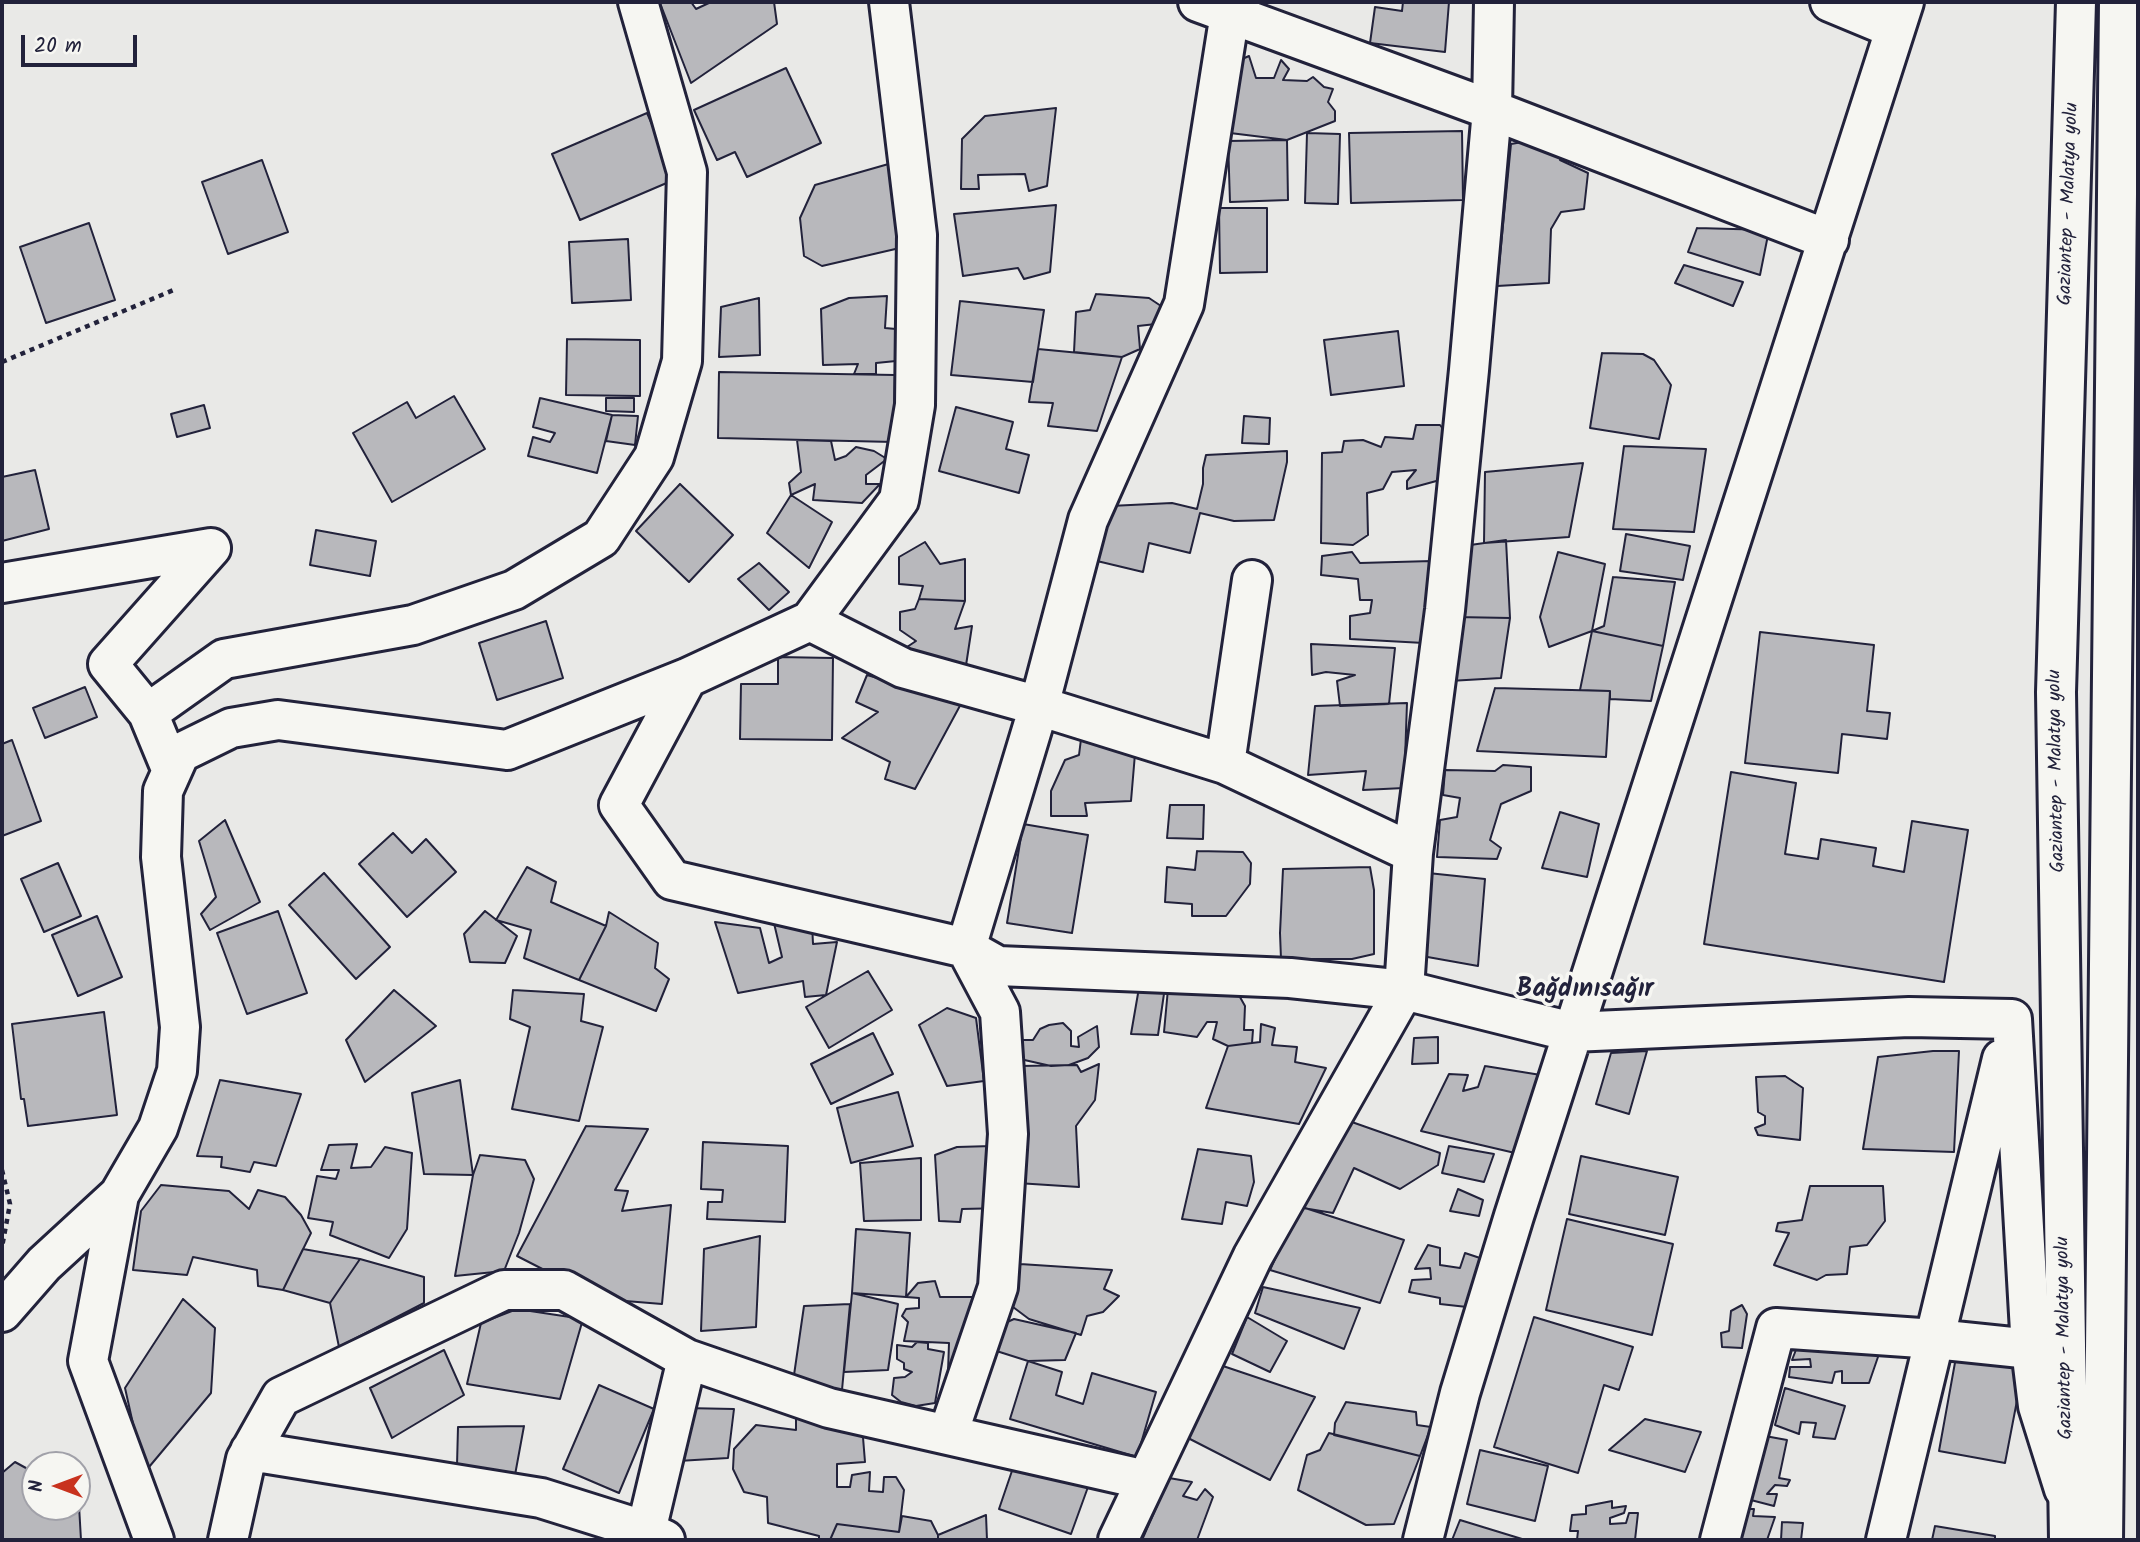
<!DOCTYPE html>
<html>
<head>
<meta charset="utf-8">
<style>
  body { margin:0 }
  #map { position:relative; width:2140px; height:1542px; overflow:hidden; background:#e9e9e7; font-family:Kalam,sans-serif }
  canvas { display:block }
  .frame { position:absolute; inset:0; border:4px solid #22223b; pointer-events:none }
  .north { position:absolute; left:21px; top:1451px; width:70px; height:70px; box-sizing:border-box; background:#f6f6f2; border:2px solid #a1a1a9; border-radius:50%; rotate:270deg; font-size:19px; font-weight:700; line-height:28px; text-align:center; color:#22223b }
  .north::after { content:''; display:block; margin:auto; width:24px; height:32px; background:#c8321e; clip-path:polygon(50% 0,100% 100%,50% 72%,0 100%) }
  .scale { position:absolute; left:21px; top:35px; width:116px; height:32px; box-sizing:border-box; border:4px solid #22223b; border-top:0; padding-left:9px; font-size:21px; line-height:24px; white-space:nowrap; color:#22223b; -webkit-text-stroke:5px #f6f6f2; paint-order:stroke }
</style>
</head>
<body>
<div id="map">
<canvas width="2140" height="1542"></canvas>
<div class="frame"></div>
<div class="north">N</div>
<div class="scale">20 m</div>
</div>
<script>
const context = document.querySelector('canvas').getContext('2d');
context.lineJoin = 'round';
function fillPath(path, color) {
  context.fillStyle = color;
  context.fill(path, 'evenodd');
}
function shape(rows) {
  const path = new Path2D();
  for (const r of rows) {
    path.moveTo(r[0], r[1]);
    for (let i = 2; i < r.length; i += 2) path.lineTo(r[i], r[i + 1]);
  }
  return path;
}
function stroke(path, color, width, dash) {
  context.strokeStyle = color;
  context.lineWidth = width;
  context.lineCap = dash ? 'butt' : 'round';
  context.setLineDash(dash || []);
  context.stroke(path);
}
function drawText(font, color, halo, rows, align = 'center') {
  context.font = font + ' Kalam,sans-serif';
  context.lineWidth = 7;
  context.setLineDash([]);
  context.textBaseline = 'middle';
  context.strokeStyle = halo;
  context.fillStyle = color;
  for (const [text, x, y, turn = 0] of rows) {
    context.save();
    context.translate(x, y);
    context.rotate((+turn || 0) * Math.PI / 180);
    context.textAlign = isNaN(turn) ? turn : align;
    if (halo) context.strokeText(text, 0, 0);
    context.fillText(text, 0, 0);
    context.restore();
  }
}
const building = shape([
  [661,2,691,2,696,9,711,2,774,2,777,24,691,83,660,3,661,2],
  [1403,2,1449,2,1445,52,1370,43,1375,7,1402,11,1403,2],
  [1249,56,1256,78,1274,78,1281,60,1289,69,1283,80,1307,81,1313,77,1324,87,1333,89,1328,102,1335,111,1335,121,1287,140,1230,133,1233,63,1249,56],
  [786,68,821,143,747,177,735,152,717,160,694,110,786,68],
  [1056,108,1047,186,1029,191,1025,174,978,175,979,189,961,189,962,139,985,116,1056,108],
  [647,113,676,179,580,220,552,154,647,113],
  [1462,131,1463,200,1351,203,1349,133,1462,131],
  [1307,133,1340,134,1338,204,1305,203,1307,133],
  [1551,137,1560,144,1560,160,1588,173,1584,209,1561,212,1551,229,1549,283,1497,286,1511,144,1551,137],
  [1287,140,1288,200,1230,202,1228,141,1287,140],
  [262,160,288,232,228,254,202,182,262,160],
  [892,163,904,247,822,266,804,256,800,218,815,185,892,163],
  [1056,205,1050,272,1024,279,1018,268,963,276,954,214,1056,205],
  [1219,208,1267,208,1267,272,1220,273,1219,208],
  [89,223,115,300,46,323,20,247,89,223],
  [1697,228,1769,230,1760,275,1688,252,1697,228],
  [628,239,631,300,572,303,569,242,628,239],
  [1684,265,1743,282,1733,306,1675,283,1684,265],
  [1096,294,1149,298,1167,310,1165,323,1138,326,1140,349,1122,357,1074,352,1076,312,1090,310,1096,294],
  [887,296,885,328,896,329,909,337,906,360,876,363,876,374,854,374,858,364,823,365,821,309,849,298,887,296],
  [759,298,760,355,719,357,721,307,759,298],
  [960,301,1044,310,1033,382,951,375,960,301],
  [1398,331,1404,386,1331,395,1324,340,1398,331],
  [567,339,640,340,640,396,566,395,567,339],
  [1038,349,1122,357,1097,431,1048,426,1053,403,1029,402,1038,349],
  [1602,353,1643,354,1654,360,1671,385,1659,439,1590,428,1602,353],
  [719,372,895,375,894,442,718,438,719,372],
  [454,396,485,449,392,502,353,433,407,402,416,418,454,396],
  [540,398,612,415,597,473,528,456,533,437,550,442,555,433,533,427,540,398],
  [606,398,634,398,634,412,606,411,606,398],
  [204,405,210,428,177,437,171,414,204,405],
  [956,407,1013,422,1006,449,1029,455,1019,493,939,471,956,407],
  [612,415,638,416,635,445,606,441,612,415],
  [1244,416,1270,418,1269,444,1242,443,1244,416],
  [1416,425,1440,425,1450,438,1451,477,1407,489,1407,481,1416,470,1392,472,1383,489,1367,493,1368,535,1353,545,1321,543,1322,453,1342,452,1344,441,1363,440,1381,447,1385,437,1413,439,1416,425],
  [797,440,831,441,835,460,846,456,856,447,874,451,887,459,866,475,866,484,880,484,862,503,813,500,815,484,791,495,789,483,801,472,797,440],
  [1624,446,1706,449,1694,532,1613,529,1624,446],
  [1287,451,1287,462,1274,520,1234,521,1200,513,1190,553,1149,543,1143,572,1097,561,1110,506,1172,503,1197,509,1203,484,1203,468,1206,455,1287,451],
  [1583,463,1569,537,1484,543,1485,472,1583,463],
  [35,470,49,529,2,541,2,477,35,470],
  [680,484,733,535,689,582,636,531,680,484],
  [791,495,832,522,809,568,767,533,791,495],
  [316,530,376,541,370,576,310,565,316,530],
  [1626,534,1690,546,1683,580,1620,571,1626,534],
  [1506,540,1510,618,1456,617,1463,546,1506,540],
  [925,542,940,564,965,559,965,601,919,599,923,586,899,584,899,557,925,542],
  [1352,552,1360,563,1432,561,1424,643,1350,639,1350,616,1370,613,1372,600,1360,600,1358,579,1321,575,1322,556,1352,552],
  [1558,552,1605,564,1592,631,1549,647,1540,617,1558,552],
  [759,563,789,592,769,610,738,579,759,563],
  [1613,577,1675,582,1663,646,1592,631,1604,626,1613,577],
  [919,599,965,601,955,629,972,626,965,672,904,649,916,641,900,630,900,612,915,609,919,599],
  [1456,617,1510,618,1501,678,1449,681,1456,617],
  [546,621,563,678,497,700,479,643,546,621],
  [1592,631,1663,646,1651,701,1610,699,1610,691,1580,690,1592,631],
  [1760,632,1874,645,1867,711,1890,713,1887,739,1842,734,1838,773,1745,763,1760,632],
  [1311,644,1395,648,1389,704,1340,706,1337,681,1355,675,1326,672,1312,675,1311,644],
  [778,657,833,658,832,740,740,739,741,684,778,684,778,657],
  [867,675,962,702,915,789,885,779,890,762,842,738,878,712,856,702,867,675],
  [85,687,97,717,45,738,33,708,85,687],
  [1495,688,1610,691,1606,757,1477,751,1495,688],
  [1407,703,1404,788,1363,790,1366,771,1308,775,1315,706,1407,703],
  [1081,739,1136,742,1131,801,1085,803,1087,816,1051,816,1051,791,1065,760,1079,755,1081,739],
  [12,740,41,821,2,836,2,744,12,740],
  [1503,765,1531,767,1531,791,1501,804,1490,840,1501,848,1497,859,1437,857,1440,820,1457,817,1460,798,1443,795,1445,770,1495,771,1503,765],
  [1731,772,1796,783,1785,854,1818,859,1821,839,1876,848,1873,866,1904,872,1912,821,1968,830,1944,982,1704,944,1731,772],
  [1170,805,1204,805,1203,839,1167,838,1170,805],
  [1560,812,1599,824,1587,877,1542,868,1560,812],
  [225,820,260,902,210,930,201,914,216,897,199,841,225,820],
  [1023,824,1088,835,1072,933,1007,923,1023,824],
  [393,833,412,853,426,839,456,872,407,917,359,864,393,833],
  [1197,851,1243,852,1251,863,1250,884,1226,916,1192,916,1192,904,1165,902,1167,867,1195,870,1197,851],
  [58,863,81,916,44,932,21,879,58,863],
  [527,867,556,882,551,902,606,926,579,980,524,958,531,930,496,920,527,867],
  [1370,867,1374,890,1374,954,1352,959,1281,959,1280,933,1283,869,1370,867],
  [324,873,390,947,356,979,289,905,324,873],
  [1428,873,1485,879,1478,966,1422,956,1428,873],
  [278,911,307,993,247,1014,217,933,278,911],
  [485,911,517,936,505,963,470,962,464,934,485,911],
  [609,912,658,943,655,968,669,979,656,1011,579,980,606,926,609,912],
  [97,916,122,977,78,996,52,935,97,916],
  [773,919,812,923,813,944,837,942,826,995,805,997,803,981,738,993,715,922,760,928,769,963,782,957,773,919],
  [868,971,892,1010,829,1048,806,1007,868,971],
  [1169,978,1236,990,1245,1006,1244,1030,1253,1030,1252,1043,1228,1046,1213,1039,1217,1022,1207,1022,1197,1037,1164,1032,1169,978],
  [1166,980,1158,1035,1131,1034,1140,982,1166,980],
  [394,990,436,1026,365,1082,346,1040,394,990],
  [513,990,584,994,581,1021,603,1027,579,1121,512,1109,530,1027,510,1019,513,990],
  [947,1008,976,1018,984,1081,947,1086,919,1025,947,1008],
  [104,1012,117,1115,28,1126,24,1099,21,1099,12,1024,104,1012],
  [1063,1023,1071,1031,1071,1046,1079,1047,1078,1037,1097,1026,1099,1047,1088,1058,1069,1065,1051,1066,1020,1059,1021,1040,1033,1040,1040,1029,1049,1025,1063,1023],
  [1261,1024,1275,1028,1272,1045,1297,1047,1295,1062,1326,1068,1299,1124,1206,1108,1228,1046,1260,1042,1261,1024],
  [873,1033,893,1074,831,1104,811,1064,873,1033],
  [1438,1037,1438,1063,1412,1064,1414,1038,1438,1037],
  [1647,1051,1629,1114,1596,1104,1611,1053,1647,1051],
  [1933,1051,1959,1051,1954,1152,1863,1149,1878,1057,1933,1051],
  [1099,1064,1095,1100,1076,1126,1079,1187,1017,1183,1019,1066,1077,1065,1081,1072,1099,1064],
  [1485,1066,1547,1076,1515,1153,1421,1131,1449,1074,1468,1075,1463,1091,1478,1087,1485,1066],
  [1785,1076,1803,1088,1800,1140,1758,1135,1755,1128,1765,1124,1765,1116,1758,1112,1756,1077,1785,1076],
  [220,1080,301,1094,276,1166,254,1162,250,1172,221,1167,222,1157,197,1156,220,1080],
  [460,1080,473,1175,424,1174,412,1093,460,1080],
  [898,1092,913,1146,851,1163,837,1108,898,1092],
  [1349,1121,1440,1153,1438,1165,1400,1189,1354,1168,1333,1213,1303,1208,1349,1121],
  [586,1126,648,1129,615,1190,628,1191,622,1211,671,1205,662,1304,601,1299,517,1256,586,1126],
  [703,1142,788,1146,785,1222,707,1219,708,1202,722,1202,723,1190,701,1189,703,1142],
  [357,1144,351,1168,371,1167,385,1147,412,1153,407,1229,389,1258,330,1235,333,1222,308,1218,317,1176,336,1179,339,1170,321,1170,329,1145,357,1144],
  [992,1146,1006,1208,962,1209,960,1222,939,1221,935,1155,957,1147,992,1146],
  [1449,1146,1494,1154,1484,1182,1442,1173,1449,1146],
  [1198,1149,1251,1156,1254,1182,1247,1206,1226,1202,1222,1224,1182,1219,1198,1149],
  [480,1155,525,1160,534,1179,519,1233,504,1271,455,1276,473,1175,480,1155],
  [1581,1156,1678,1177,1665,1235,1569,1214,1581,1156],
  [921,1158,921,1220,864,1221,860,1163,921,1158],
  [161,1185,229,1191,249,1209,258,1190,285,1197,301,1215,311,1233,283,1290,258,1286,257,1270,193,1257,187,1275,133,1270,141,1211,161,1185],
  [1810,1186,1883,1186,1885,1221,1867,1245,1850,1247,1847,1274,1826,1275,1817,1280,1774,1265,1789,1233,1776,1231,1778,1223,1802,1220,1810,1186],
  [1458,1189,1483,1200,1479,1216,1450,1211,1458,1189],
  [1299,1206,1404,1240,1380,1303,1270,1270,1299,1206],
  [1567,1219,1673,1244,1652,1335,1546,1310,1567,1219],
  [856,1229,910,1233,906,1297,852,1293,856,1229],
  [760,1236,756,1327,701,1331,704,1249,760,1236],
  [1428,1245,1440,1248,1440,1265,1460,1268,1465,1253,1486,1260,1476,1308,1440,1304,1440,1298,1409,1292,1412,1280,1431,1279,1430,1268,1415,1269,1428,1245],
  [303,1249,360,1259,330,1303,283,1290,303,1249],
  [360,1259,424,1277,424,1303,339,1347,330,1303,360,1259],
  [1020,1264,1112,1270,1104,1289,1119,1296,1103,1312,1087,1316,1081,1335,1029,1319,1013,1307,1020,1264],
  [935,1281,940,1297,979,1297,961,1374,948,1372,949,1343,904,1341,908,1322,902,1316,906,1309,919,1308,919,1298,906,1297,918,1283,935,1281],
  [1263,1287,1360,1308,1344,1349,1255,1313,1263,1287],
  [852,1293,898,1304,888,1370,844,1372,852,1293],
  [183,1299,215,1328,211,1393,144,1473,125,1388,183,1299],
  [850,1304,842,1390,793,1382,804,1306,850,1304],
  [1742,1305,1747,1314,1742,1348,1722,1347,1721,1333,1729,1331,1731,1311,1742,1305],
  [517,1309,583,1319,560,1399,467,1384,481,1323,517,1309],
  [1247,1317,1287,1341,1270,1372,1232,1354,1247,1317],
  [1534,1317,1633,1347,1619,1390,1604,1385,1578,1473,1494,1447,1534,1317],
  [1014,1319,1076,1333,1065,1360,1028,1361,987,1348,1005,1323,1014,1319],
  [1801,1337,1879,1354,1869,1383,1842,1383,1842,1371,1835,1372,1832,1383,1789,1377,1790,1367,1811,1367,1810,1359,1792,1360,1801,1337],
  [917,1342,928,1343,928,1349,944,1352,935,1403,916,1406,901,1402,892,1395,894,1378,905,1377,912,1372,904,1369,904,1363,897,1359,897,1345,912,1347,917,1342],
  [1958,1346,2025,1359,2005,1463,1939,1451,1958,1346],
  [444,1350,464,1395,392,1438,370,1388,444,1350],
  [1028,1361,1062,1372,1056,1395,1083,1404,1092,1373,1156,1392,1137,1457,1010,1419,1028,1361],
  [1220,1365,1315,1397,1270,1480,1188,1438,1220,1365],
  [599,1385,654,1409,619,1493,563,1469,599,1385],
  [1785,1388,1845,1406,1835,1439,1813,1437,1816,1423,1801,1422,1799,1434,1775,1425,1785,1388],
  [1346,1402,1416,1412,1417,1425,1431,1427,1420,1456,1334,1435,1335,1423,1346,1402],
  [684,1408,734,1409,728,1458,678,1461,684,1408],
  [796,1416,862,1425,865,1462,837,1464,837,1487,850,1487,852,1475,870,1472,869,1491,883,1492,884,1477,896,1477,904,1490,899,1532,837,1524,830,1540,819,1540,819,1536,768,1523,767,1497,744,1492,733,1469,734,1449,756,1425,796,1430,796,1416],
  [1645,1419,1701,1432,1685,1472,1609,1450,1645,1419],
  [524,1426,515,1475,457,1465,458,1427,524,1426],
  [1329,1433,1420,1456,1394,1524,1366,1525,1298,1490,1307,1455,1320,1450,1329,1433],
  [1765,1436,1787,1440,1779,1478,1790,1480,1787,1486,1775,1485,1767,1494,1777,1494,1774,1506,1747,1499,1765,1436],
  [1480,1450,1548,1466,1535,1521,1467,1504,1480,1450],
  [15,1462,35,1473,35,1507,77,1507,78,1488,81,1540,2,1540,2,1473,15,1462],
  [1015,1462,1088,1487,1071,1534,999,1509,1015,1462],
  [1169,1478,1192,1482,1183,1496,1197,1500,1205,1489,1213,1497,1197,1540,1142,1540,1169,1478],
  [1612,1501,1612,1508,1626,1506,1624,1513,1610,1518,1610,1524,1626,1523,1629,1513,1638,1513,1635,1540,1577,1540,1578,1531,1570,1531,1572,1515,1586,1514,1586,1506,1612,1501],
  [1744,1509,1754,1509,1753,1516,1775,1517,1767,1540,1736,1540,1744,1509],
  [986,1515,987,1540,938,1540,938,1535,986,1515],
  [902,1516,931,1521,938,1535,938,1540,830,1540,837,1524,899,1532,902,1516],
  [1460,1520,1522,1539,1452,1540,1460,1520],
  [1782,1522,1803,1523,1801,1540,1781,1540,1782,1522],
  [1935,1526,1995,1536,1995,1540,1932,1540,1935,1526]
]);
const path = shape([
  [2,362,176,289],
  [2,1170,10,1204,2,1247]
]);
const street = shape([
  [1198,2,1492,110,1829,240],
  [1830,2,1895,29],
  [2,583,211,548,108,664,148,713],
  [810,621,903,668,1039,706,1225,764,1413,853],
  [687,678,619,805,672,880,966,948,998,966,1290,978,1404,990,1572,1032,1909,1017,2012,1019,2031,1349,2038,1406,2064,1489],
  [1225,764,1252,580],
  [172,771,148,713,224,659,413,625,514,590,601,538,654,457,682,361,687,172,638,2],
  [119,1195,88,1361,154,1540],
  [2,1312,44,1264,119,1195,158,1128,177,1071,180,1027,161,857,163,791,180,753,231,728,278,720,507,750,687,678,810,621,899,500,915,405,917,235,889,2],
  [948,1434,998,1287,1008,1134,1000,1012,966,948,1039,706,1088,520,1184,304,1230,13],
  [250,1451,541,1498,646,1531,665,1540],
  [646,1531,687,1359],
  [228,1540,246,1459,281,1397,504,1290,564,1290,687,1359,829,1408,1146,1480],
  [1118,1540,1253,1256,1404,990,1413,853,1445,610,1469,370,1492,110,1494,2],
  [1423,1540,1460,1393,1514,1216,1904,2],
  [1720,1540,1776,1328,1935,1339,2031,1349],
  [1886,1540,2002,1059]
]);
const highway = shape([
  [2069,1540,2056,692,2076,2],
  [2103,1540,2119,2]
]);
const streetNames = [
  ["Gaziantep - Malatya yolu",2070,204,-88],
  ["Gaziantep - Malatya yolu",2058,771,-91],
  ["Gaziantep - Malatya yolu",2066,1338,-91]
];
const districtNames = [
  ["Bağdınısağır",1585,992]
];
fillPath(building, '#b8b8bc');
stroke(building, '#22223b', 2);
stroke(street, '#22223b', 44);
stroke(highway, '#22223b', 44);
stroke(path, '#22223b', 4.5, [5, 5]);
stroke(street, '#f6f6f2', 38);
stroke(highway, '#f6f6f2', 38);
drawText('19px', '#22223b', '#f6f6f2', streetNames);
drawText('bold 26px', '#22223b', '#f6f6f2', districtNames);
</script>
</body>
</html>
